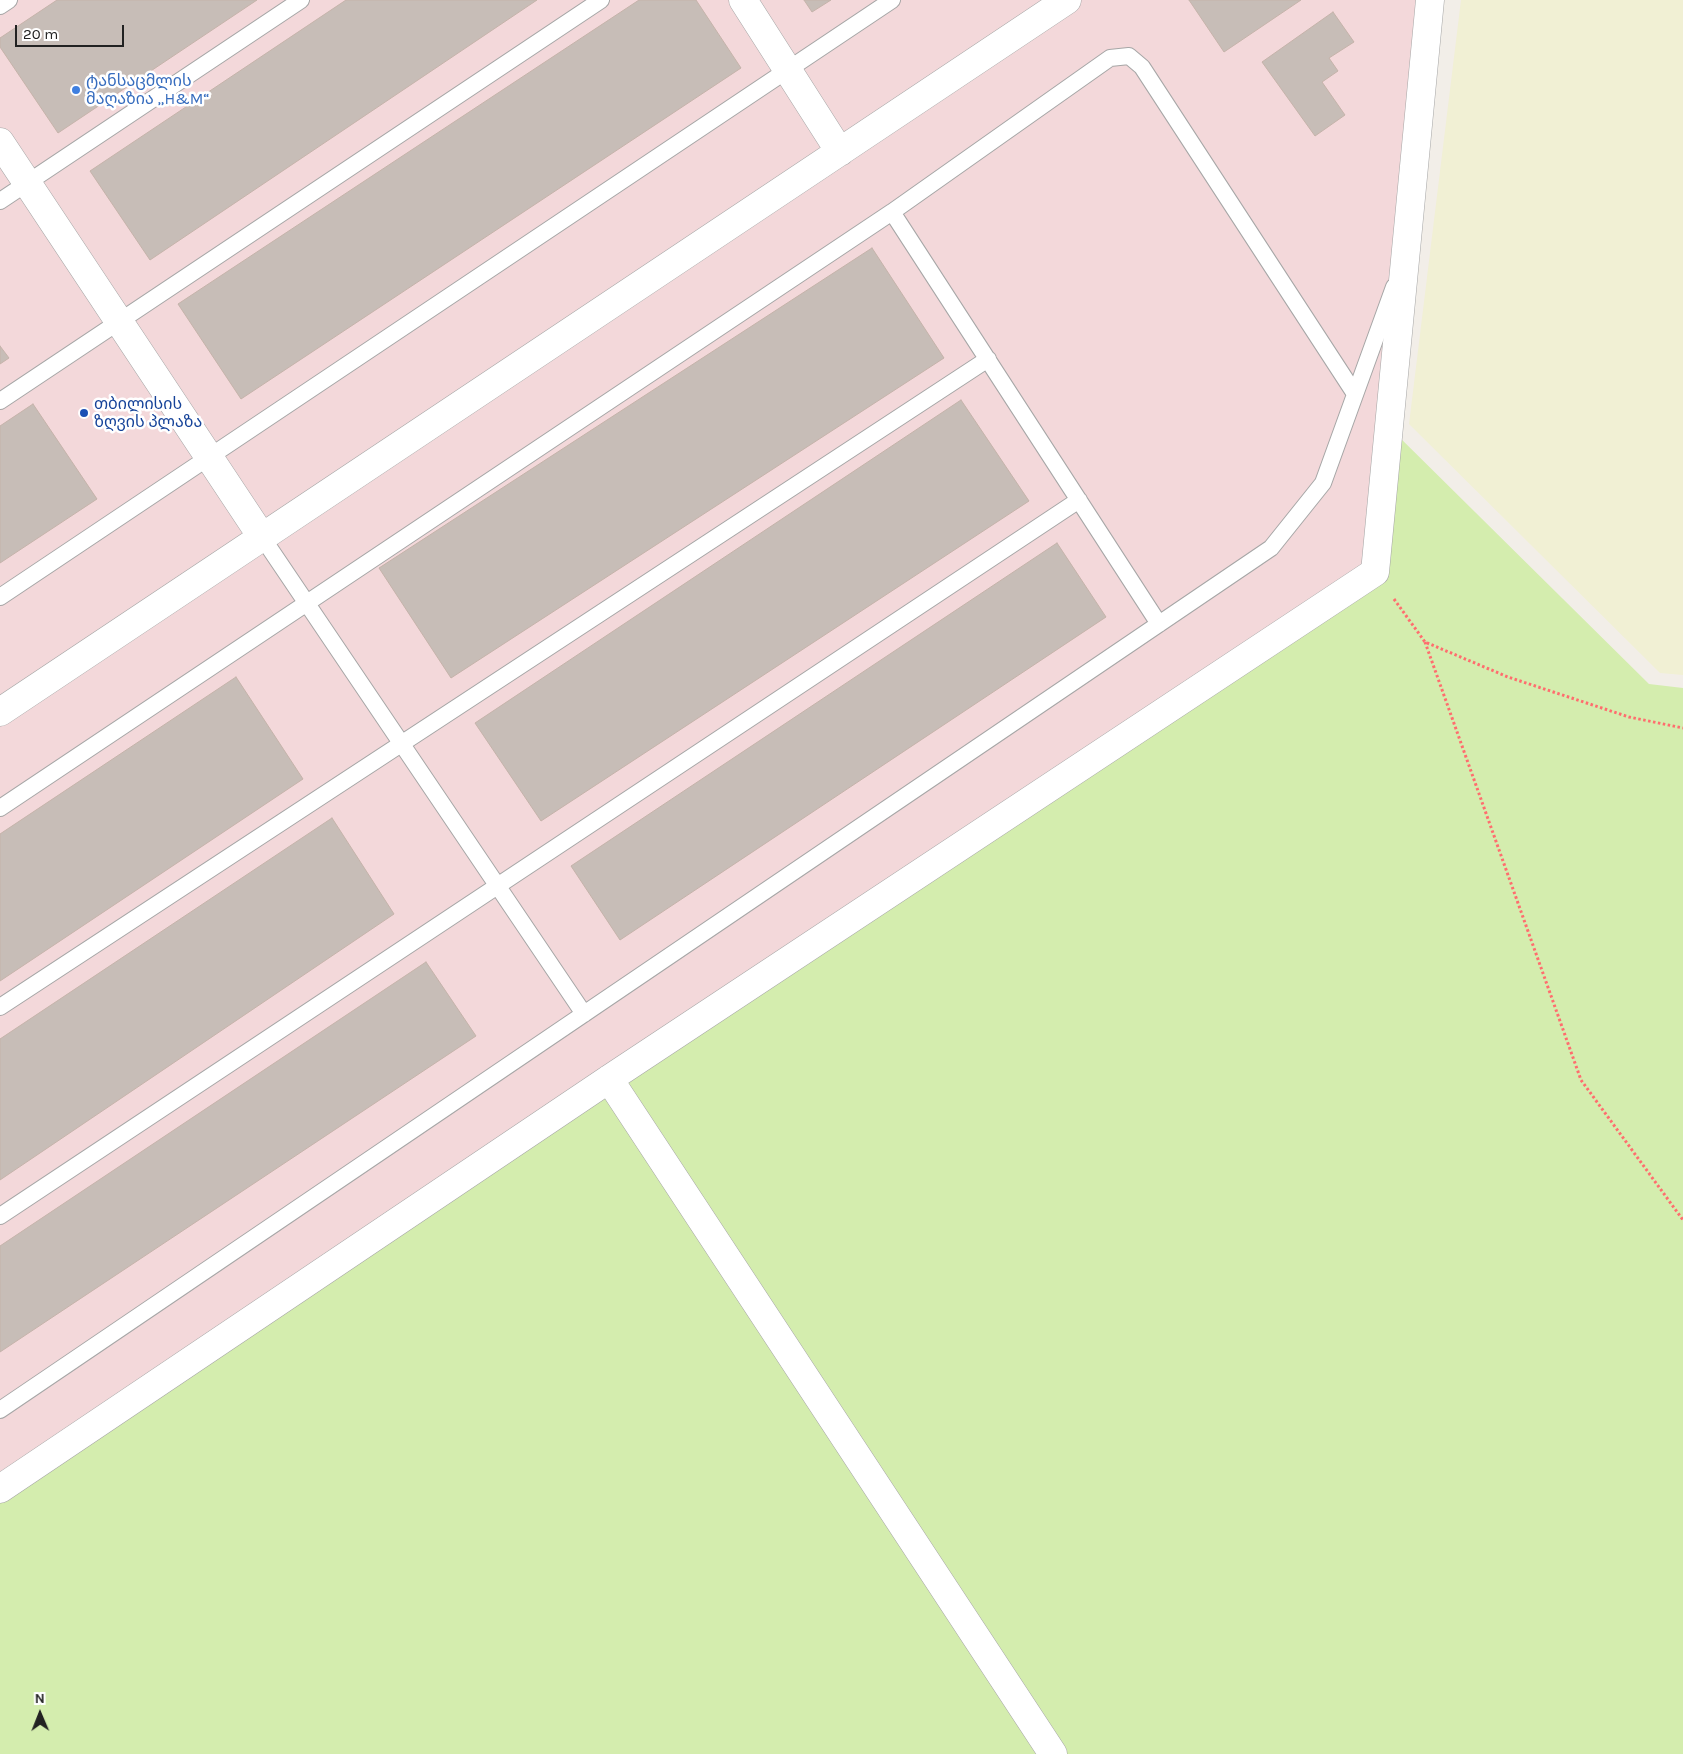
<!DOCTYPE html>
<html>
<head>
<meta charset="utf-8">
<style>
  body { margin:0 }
  #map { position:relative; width:1683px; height:1754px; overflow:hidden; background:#f2eee8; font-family:Karla,sans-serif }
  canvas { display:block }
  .north { position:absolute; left:15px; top:1689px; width:50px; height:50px; -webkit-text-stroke:4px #fff; paint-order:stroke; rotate:359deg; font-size:14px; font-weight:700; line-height:20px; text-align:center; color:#222 }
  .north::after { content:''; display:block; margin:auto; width:18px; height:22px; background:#222; clip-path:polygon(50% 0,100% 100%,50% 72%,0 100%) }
  .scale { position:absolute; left:15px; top:25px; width:109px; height:22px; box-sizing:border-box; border:2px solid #222; border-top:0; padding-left:6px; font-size:15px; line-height:18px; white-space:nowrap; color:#222; -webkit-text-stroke:4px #fff; paint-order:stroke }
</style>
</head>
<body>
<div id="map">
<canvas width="1683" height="1754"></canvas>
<div class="north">N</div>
<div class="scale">20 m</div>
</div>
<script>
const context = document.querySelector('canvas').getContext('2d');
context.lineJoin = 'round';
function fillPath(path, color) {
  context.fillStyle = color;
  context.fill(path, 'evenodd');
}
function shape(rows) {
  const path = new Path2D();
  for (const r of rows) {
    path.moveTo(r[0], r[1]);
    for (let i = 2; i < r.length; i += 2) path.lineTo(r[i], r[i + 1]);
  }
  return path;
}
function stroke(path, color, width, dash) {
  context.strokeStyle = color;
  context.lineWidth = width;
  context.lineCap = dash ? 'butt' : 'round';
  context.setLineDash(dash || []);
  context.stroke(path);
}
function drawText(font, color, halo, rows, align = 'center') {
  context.font = font + ' Karla,"Noto Sans Georgian",sans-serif';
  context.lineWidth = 5;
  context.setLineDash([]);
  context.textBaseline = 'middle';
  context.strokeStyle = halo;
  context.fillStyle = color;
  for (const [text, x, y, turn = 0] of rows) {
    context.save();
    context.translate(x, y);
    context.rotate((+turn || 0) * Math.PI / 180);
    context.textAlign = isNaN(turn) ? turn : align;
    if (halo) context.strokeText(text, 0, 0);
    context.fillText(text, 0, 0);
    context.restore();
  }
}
const commercial = shape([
  [0,0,1430,0,1375,572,0,1489]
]);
const farmland = shape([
  [1461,0,1683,0,1683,675,1660,673,1409,424]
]);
const grass = shape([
  [1389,427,1649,684,1683,688,1683,1754,0,1754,0,1489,1374,572]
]);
const building = shape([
  [57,0,257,0,58,133,0,47,0,38,57,0],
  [346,0,537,0,150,260,90,171,346,0],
  [639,0,696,0,741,68,241,399,178,304,639,0],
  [804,0,831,0,812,12,804,0],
  [1189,0,1301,0,1224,52,1189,0],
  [1333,12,1354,42,1329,58,1338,71,1322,82,1345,115,1315,136,1262,62,1333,12],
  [872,248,944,358,451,678,379,568,872,248],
  [0,346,9,358,0,364,0,346],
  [961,400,1029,501,541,821,475,723,961,400],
  [33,404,97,499,0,563,0,426,33,404],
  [1057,543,1106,617,620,940,571,866,1057,543],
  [236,677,303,779,0,981,0,834,236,677],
  [332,818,394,914,0,1180,0,1039,332,818],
  [426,962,476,1036,0,1352,0,1246,426,962]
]);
const path = shape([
  [1394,599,1425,642,1508,677,1629,717,1683,728],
  [1425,642,1581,1080,1683,1220]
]);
const service = shape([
  [0,6,9,0],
  [0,201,301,0],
  [892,212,1110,58,1129,56,1142,67,1355,394],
  [0,401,601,0],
  [262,537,584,1014],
  [0,597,892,0],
  [0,808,892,212,1159,624],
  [0,1007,988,359],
  [0,1216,1079,500],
  [0,1410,1271,548,1323,483,1394,287]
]);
const minor = shape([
  [743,0,840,152],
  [0,142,262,537],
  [0,712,1067,0],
  [609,1079,1053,1754],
  [0,1489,609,1079,1375,572,1430,0]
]);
const markers = [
  [76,90,5,"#3f7fe0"],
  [84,413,5,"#1a4fb4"]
];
const shopNames = [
  ["ტანსაცმლის",86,81],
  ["მაღაზია „H&M“",86,99]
];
const transitNames = [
  ["თბილისის",94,404],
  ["ზღვის პლაზა",94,422]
];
fillPath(commercial, '#f3d8da');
fillPath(farmland, '#f1f0d4');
fillPath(grass, '#d4edae');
fillPath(building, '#c7bdb7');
stroke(building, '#c5b3aa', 1);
stroke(service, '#a6a6a6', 18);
stroke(minor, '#a6a6a6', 29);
stroke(path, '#ff6d6e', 3, [2.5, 2.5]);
stroke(service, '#fff', 16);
stroke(minor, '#fff', 28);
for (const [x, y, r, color] of markers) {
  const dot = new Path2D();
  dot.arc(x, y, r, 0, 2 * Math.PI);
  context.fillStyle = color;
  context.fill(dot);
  stroke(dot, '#fff', 2);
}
drawText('16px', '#366cbe', '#fff', shopNames, 'left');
drawText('16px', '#164399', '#fff', transitNames, 'left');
</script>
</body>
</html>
